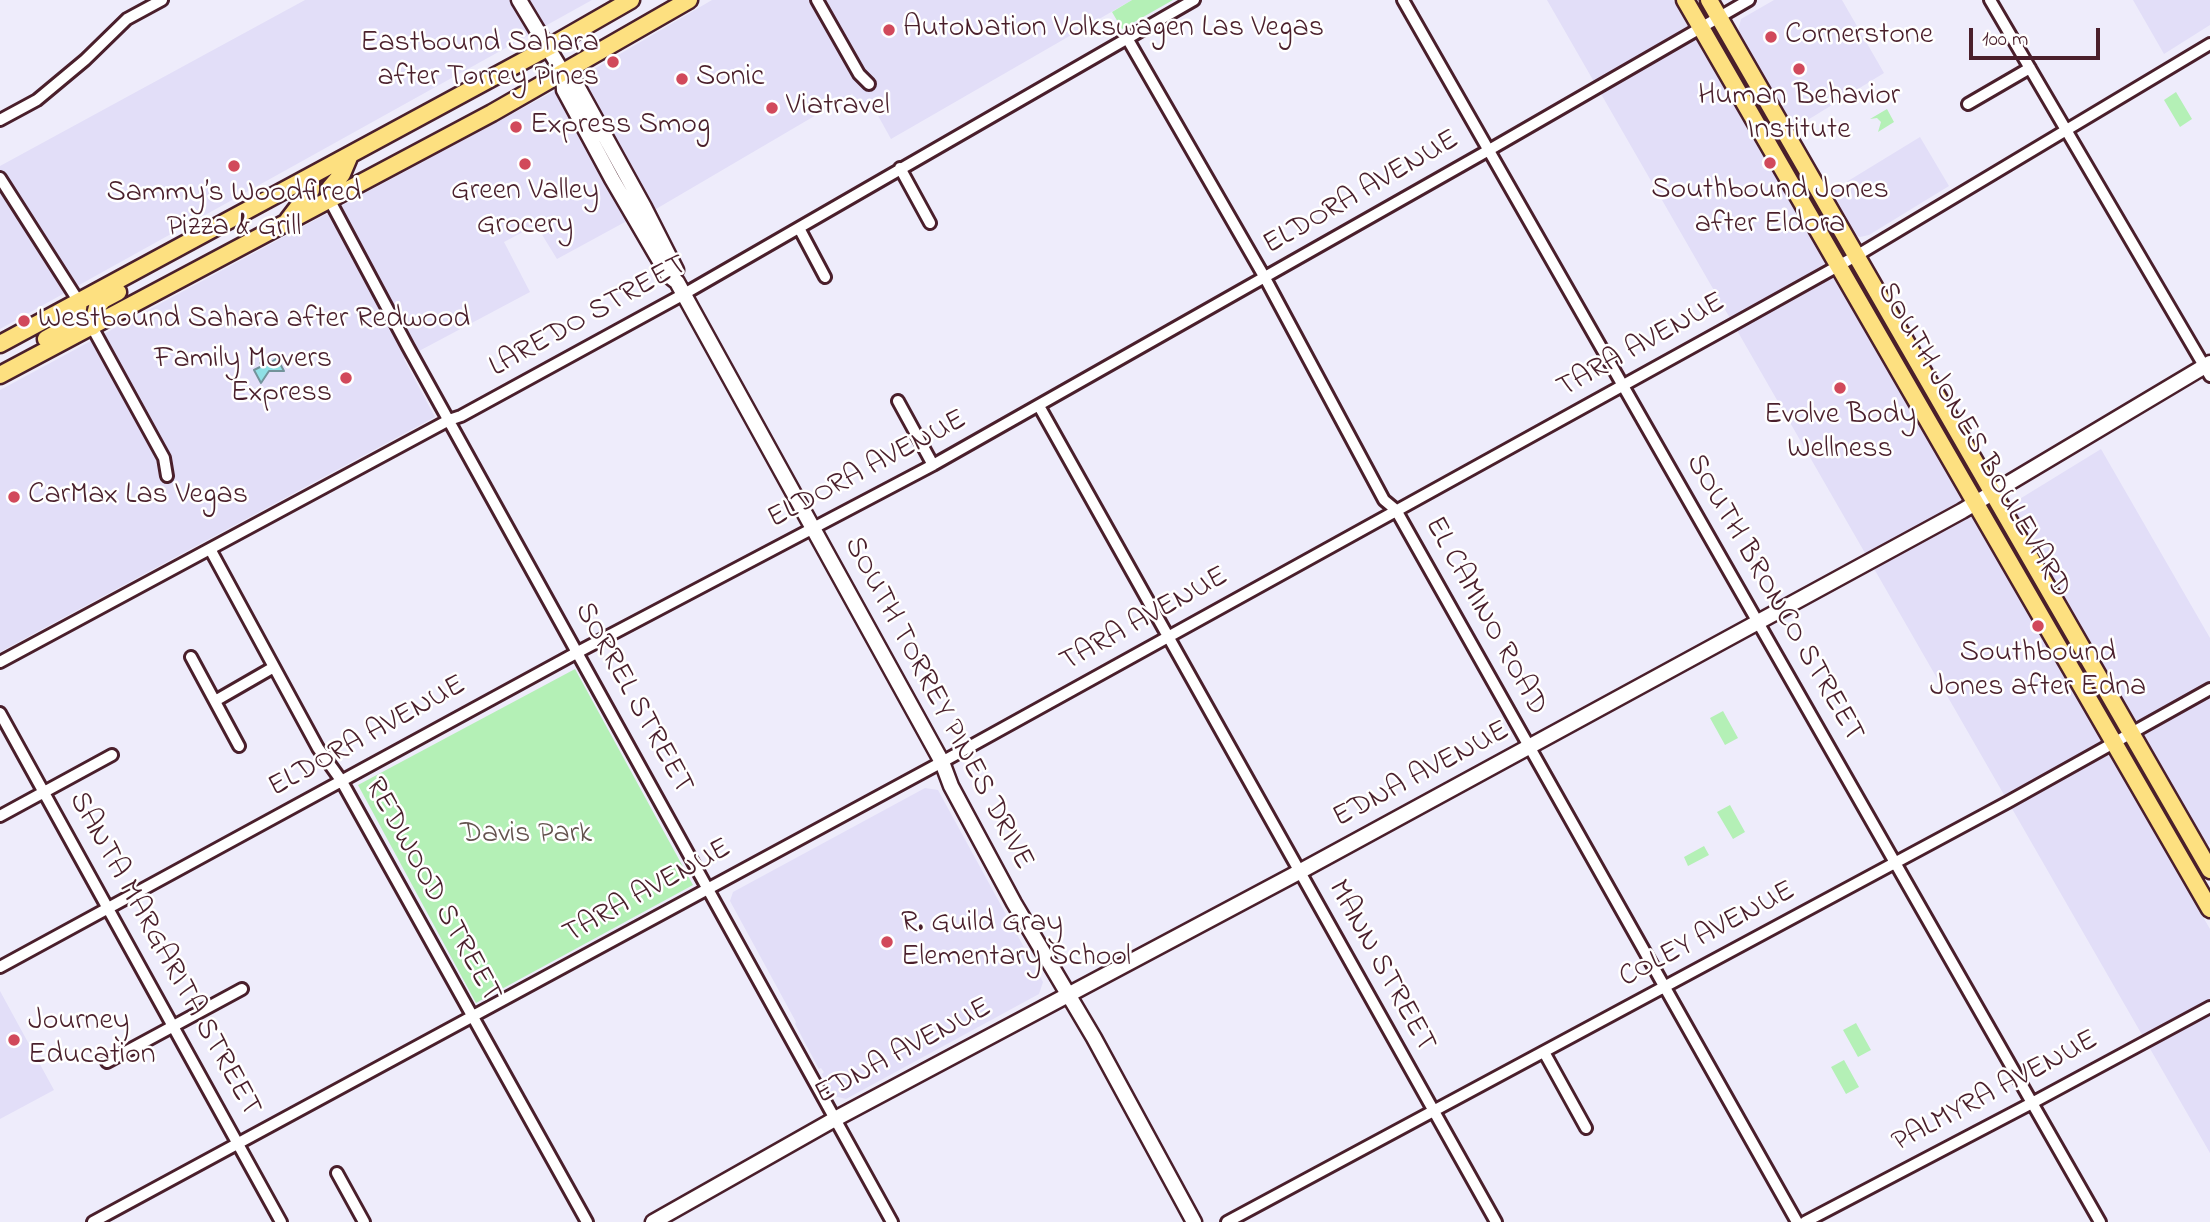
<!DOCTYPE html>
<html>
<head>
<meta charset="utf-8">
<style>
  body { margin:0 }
  #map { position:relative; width:2210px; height:1222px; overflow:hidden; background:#eeecfb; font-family:"Indie Flower",sans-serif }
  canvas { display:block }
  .scale { position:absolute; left:1969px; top:28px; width:131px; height:32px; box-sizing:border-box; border:4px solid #4a1f2b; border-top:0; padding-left:9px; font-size:21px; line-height:24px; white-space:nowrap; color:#4a1f2b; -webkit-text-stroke:5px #fff; paint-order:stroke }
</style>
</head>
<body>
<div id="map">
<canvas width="2210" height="1222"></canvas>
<div class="scale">100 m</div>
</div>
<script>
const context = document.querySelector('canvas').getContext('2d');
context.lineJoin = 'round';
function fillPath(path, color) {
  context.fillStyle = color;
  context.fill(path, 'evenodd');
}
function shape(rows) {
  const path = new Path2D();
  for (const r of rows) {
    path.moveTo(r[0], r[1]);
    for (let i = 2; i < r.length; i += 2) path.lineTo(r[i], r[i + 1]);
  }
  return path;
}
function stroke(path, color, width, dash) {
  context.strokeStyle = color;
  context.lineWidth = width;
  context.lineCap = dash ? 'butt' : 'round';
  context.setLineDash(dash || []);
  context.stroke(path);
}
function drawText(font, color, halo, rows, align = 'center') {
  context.font = font + ' "Indie Flower",sans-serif';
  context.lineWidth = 5;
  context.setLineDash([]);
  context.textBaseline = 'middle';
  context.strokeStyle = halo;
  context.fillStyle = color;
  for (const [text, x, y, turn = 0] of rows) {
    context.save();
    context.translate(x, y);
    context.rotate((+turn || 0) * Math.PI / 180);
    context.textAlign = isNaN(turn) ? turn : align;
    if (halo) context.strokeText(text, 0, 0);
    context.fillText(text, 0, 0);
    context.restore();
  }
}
const built = shape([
  [305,0,592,0,0,329,0,166],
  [712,0,1132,0,891,139,871,103,859,103,852,94,656,209,625,222,557,259,536,225,504,242,530,292,404,359,435,417,0,652,0,390,584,75],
  [1547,0,1673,0,1955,486,2210,929,2210,1153],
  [1774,0,1842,0,1884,73,1793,129,1738,31,1741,19],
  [2133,0,2210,0,2210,25,2164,54],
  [1920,137,1949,186,1869,235,1860,237,1856,235,1830,192],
  [2101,449,2210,638,2210,844,2207,845,2015,512,2014,506,2018,500],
  [925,788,938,790,1043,982,1039,994,846,1099,834,1096,822,1074,824,1072,821,1068,819,1069,795,1024,796,1022,730,901,733,892],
  [0,991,54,1090,0,1119]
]);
const green = shape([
  [1132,0,1173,0,1122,29,1112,12],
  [2176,92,2192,119,2180,127,2164,100],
  [1887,109,1894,122,1878,132,1881,122,1877,118,1870,119],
  [575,669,693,885,476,1003,358,785],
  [1723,711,1738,738,1725,745,1710,718],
  [1730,805,1745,832,1733,839,1717,812],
  [1704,846,1709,855,1688,866,1684,857],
  [1856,1023,1871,1050,1858,1057,1843,1030],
  [1844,1060,1859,1087,1846,1094,1831,1067]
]);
const water = shape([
  [277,358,284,371,269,371,261,383,254,370,262,366,260,363,268,359,270,363,277,358]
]);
const street = shape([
  [817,0,859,74,869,84],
  [1403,0,2100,1222],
  [1990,0,2210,376],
  [1127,38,1265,278,1384,500,1396,510,1797,1222],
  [1968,104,2030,68],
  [0,120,37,100,85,60,127,19,162,0],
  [900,168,930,223],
  [0,178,79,302],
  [329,199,408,347,892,1222],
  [799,228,825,277],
  [92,327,164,458,167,476],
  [898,401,933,465],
  [1039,406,1496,1222],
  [210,549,318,748,341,780,587,1222],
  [191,657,239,746],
  [0,662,449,420,461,416,684,294,1194,0],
  [215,701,274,667],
  [0,713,281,1222],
  [0,816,112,755],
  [0,967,578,652,933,465,1489,150,1749,0],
  [1544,1052,1586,1128],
  [107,1062,242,989],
  [337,1173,364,1222],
  [93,1222,942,762,1734,324,1856,256,2210,44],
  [1227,1222,2008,802,2210,689],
  [1805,1222,2032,1103,2210,1007]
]);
const secondary = shape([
  [519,0,563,73,576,84,644,207,676,270],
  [563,73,564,90,612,179,668,275,677,282,942,762,951,786,1014,903,1094,1038,1194,1222],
  [653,1222,835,1119,1299,872,1962,511,2210,363]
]);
const primary = shape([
  [1685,0,2210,909],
  [1709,0,2210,870],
  [329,199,330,188,342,174,350,155],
  [288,220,311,190,311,177],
  [92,327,97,307,103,300,118,292],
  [46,339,62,330,73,321,77,315,79,302],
  [0,344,549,47,631,0],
  [0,375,492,113,689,0]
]);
const markers = [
  [889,30,7,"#d1495b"],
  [1771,37,7,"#d1495b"],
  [613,62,7,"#d1495b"],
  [1799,69,7,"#d1495b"],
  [682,79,7,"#d1495b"],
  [772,108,7,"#d1495b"],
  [516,127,7,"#d1495b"],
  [1770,163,7,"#d1495b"],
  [525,164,7,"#d1495b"],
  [234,166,7,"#d1495b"],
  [24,321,7,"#d1495b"],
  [346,378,7,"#d1495b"],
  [1840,388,7,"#d1495b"],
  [14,497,7,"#d1495b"],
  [2038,626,7,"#d1495b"],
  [887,942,7,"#d1495b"],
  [14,1040,7,"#d1495b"]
];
const poiNames = [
  ["AutoNation Volkswagen Las Vegas",903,30],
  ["Cornerstone",1785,37],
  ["Eastbound Sahara",599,45,"right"],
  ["after Torrey Pines",599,79,"right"],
  ["Sonic",696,79],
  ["Human Behavior",1799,98,"center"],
  ["Institute",1799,132,"center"],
  ["Viatravel",786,108],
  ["Express Smog",530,127],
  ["Southbound Jones",1770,192,"center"],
  ["after Eldora",1770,226,"center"],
  ["Green Valley",525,193,"center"],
  ["Grocery",525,227,"center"],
  ["Sammy’s Woodfired",234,195,"center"],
  ["Pizza & Grill",234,229,"center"],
  ["Westbound Sahara after Redwood",38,321],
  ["Family Movers",332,361,"right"],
  ["Express",332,395,"right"],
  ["Evolve Body",1840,417,"center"],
  ["Wellness",1840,451,"center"],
  ["CarMax Las Vegas",28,497],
  ["Southbound",2038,655,"center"],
  ["Jones after Edna",2038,689,"center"],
  ["R. Guild Gray",901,925],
  ["Elementary School",901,959],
  ["Journey",28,1023],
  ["Education",28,1057]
];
const streetNames = [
  ["ELDORA AVENUE",1362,194,-30],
  ["LAREDO STREET",589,318,-29],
  ["TARA AVENUE",1642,347,-29],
  ["SOUTH JONES BOULEVARD",1972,441,60],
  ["ELDORA AVENUE",868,471,-28],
  ["SOUTH BRONCO STREET",1773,599,60],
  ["EL CAMINO ROAD",1484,617,61],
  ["TARA AVENUE",1145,621,-29],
  ["SORREL STREET",632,699,61],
  ["SOUTH TORREY PINES DRIVE",937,704,62],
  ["ELDORA AVENUE",368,738,-29],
  ["EDNA AVENUE",1422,776,-28],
  ["REDWOOD STREET",431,891,61],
  ["TARA AVENUE",648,893,-29],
  ["COLEY AVENUE",1708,936,-28],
  ["SANTA MARGARITA STREET",163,955,61],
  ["MANN STREET",1380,967,61],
  ["EDNA AVENUE",904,1053,-28],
  ["PALMYRA AVENUE",1996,1093,-28]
];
const parkNames = [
  ["Davis Park",526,836]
];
fillPath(built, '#e2def8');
fillPath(green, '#b4f0b6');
fillPath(water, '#8fe0e5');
stroke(water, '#73939b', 2);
stroke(street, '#4a1f2b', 16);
stroke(secondary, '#4a1f2b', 19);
stroke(primary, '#4a1f2b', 21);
stroke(street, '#fff', 10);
stroke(secondary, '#fff', 14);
stroke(primary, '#fde080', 16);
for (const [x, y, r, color] of markers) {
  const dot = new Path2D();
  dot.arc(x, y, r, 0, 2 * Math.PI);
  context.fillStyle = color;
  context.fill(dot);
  stroke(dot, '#fff', 2.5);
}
drawText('30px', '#4a1f2b', '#fff', poiNames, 'left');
drawText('30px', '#4a1f2b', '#fff', streetNames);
drawText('30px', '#64534e', '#fff', parkNames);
</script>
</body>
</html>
